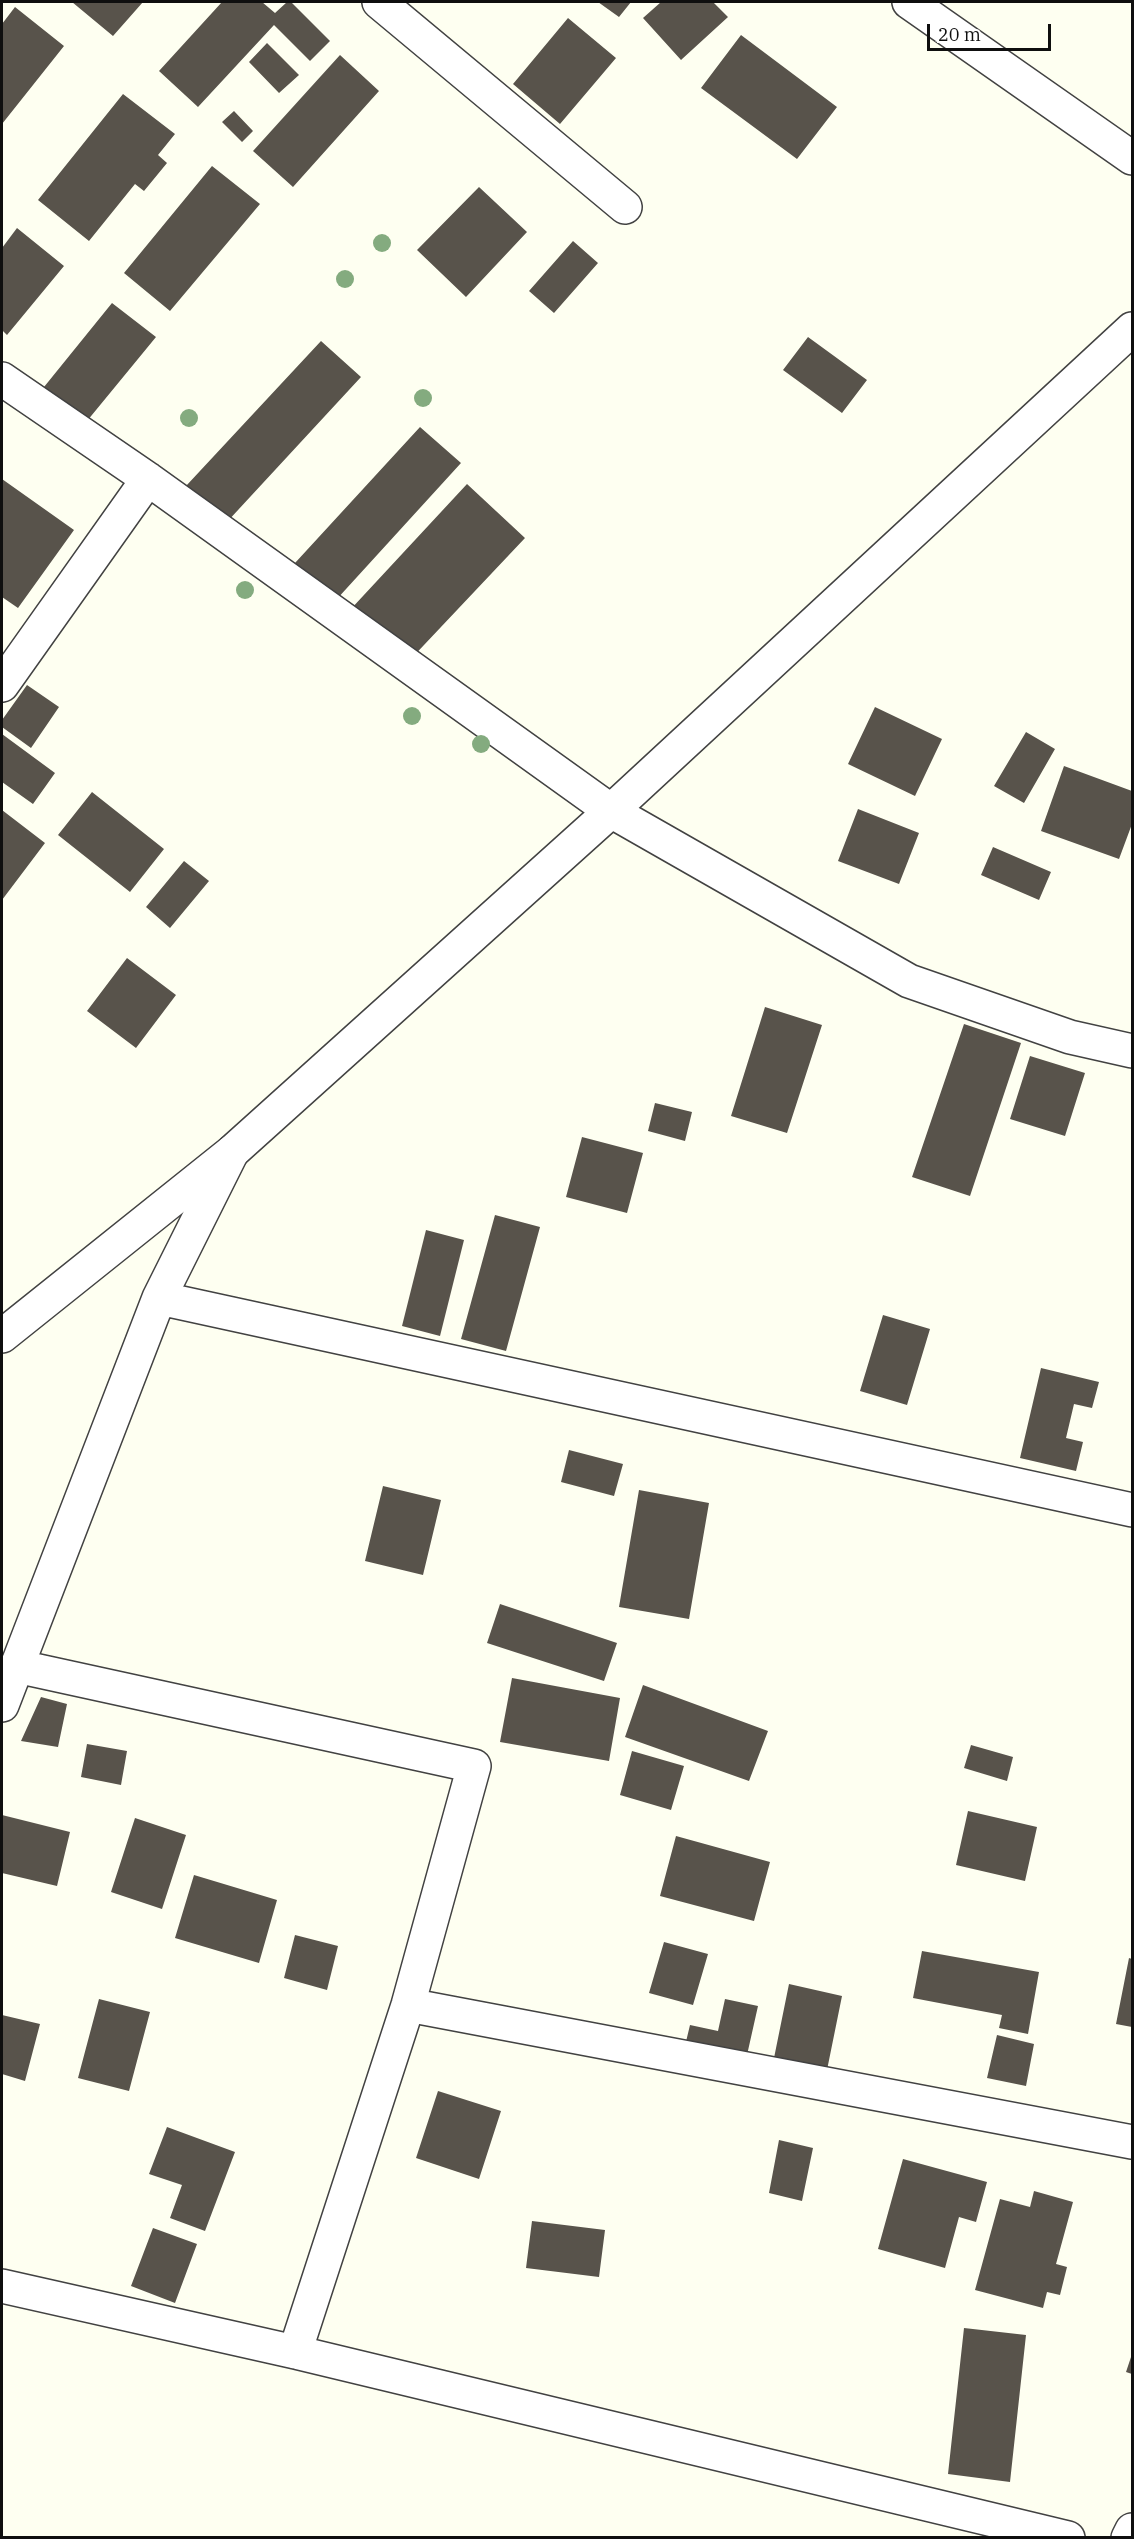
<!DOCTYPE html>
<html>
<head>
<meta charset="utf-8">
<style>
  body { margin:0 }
  #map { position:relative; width:1134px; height:2539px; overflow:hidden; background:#fefff1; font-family:"IBM Plex Serif",serif }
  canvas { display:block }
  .frame { position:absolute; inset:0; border:3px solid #0f0f0f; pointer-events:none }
  .scale { position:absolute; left:927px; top:24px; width:124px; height:27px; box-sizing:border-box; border:3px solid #0f0f0f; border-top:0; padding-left:8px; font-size:18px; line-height:21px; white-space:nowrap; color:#0f0f0f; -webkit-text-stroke:4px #fff; paint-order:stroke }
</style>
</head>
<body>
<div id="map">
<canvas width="1134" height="2539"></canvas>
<div class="frame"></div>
<div class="scale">20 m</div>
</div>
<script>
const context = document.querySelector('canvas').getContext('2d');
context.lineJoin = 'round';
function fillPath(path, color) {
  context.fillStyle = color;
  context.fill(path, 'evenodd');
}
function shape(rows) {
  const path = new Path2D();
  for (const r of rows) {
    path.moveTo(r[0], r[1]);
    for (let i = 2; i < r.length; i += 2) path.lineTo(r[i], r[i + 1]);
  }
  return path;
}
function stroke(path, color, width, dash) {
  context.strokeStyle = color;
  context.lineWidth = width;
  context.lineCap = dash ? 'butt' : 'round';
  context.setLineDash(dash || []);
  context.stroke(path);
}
const building = shape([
  [72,2,143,2,113,36],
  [222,2,262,2,275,13,287,2,291,2,330,41,310,61,274,25,198,107,159,71],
  [598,2,631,2,619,17],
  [661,2,713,2,728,17,681,60,643,18],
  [15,7,64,46,2,124,2,24],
  [568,18,616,58,560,124,513,84],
  [741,35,837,107,797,159,701,88],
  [267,43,299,75,279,93,249,62],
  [340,55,379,91,293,187,253,151],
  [123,94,175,134,158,155,167,163,144,191,135,184,89,241,38,200],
  [234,111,253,131,242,142,222,122],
  [212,166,260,204,170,311,124,273],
  [479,187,527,232,466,297,417,250],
  [17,228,64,266,7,335,2,330,2,248],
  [573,241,598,263,554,313,529,291],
  [112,303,156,337,87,421,44,387],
  [808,337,867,380,842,413,783,370],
  [321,341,361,377,226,523,186,486],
  [420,427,461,463,336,600,295,563],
  [2,479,74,530,18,608,2,597],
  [467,484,525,538,407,663,350,610],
  [27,685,59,707,31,748,2,727,2,720],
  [875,707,942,739,915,796,848,764],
  [1026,732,1055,749,1024,803,994,786],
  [2,734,55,773,33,804,2,782],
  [1064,766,1132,791,1132,824,1119,859,1041,831],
  [92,792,164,849,130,892,58,835],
  [858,809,919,833,899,884,838,861],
  [2,810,45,843,2,900],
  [993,847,1051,872,1039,900,981,875],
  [184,861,209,881,170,928,146,907],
  [127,958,176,995,136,1048,87,1011],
  [765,1007,822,1025,787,1133,731,1116],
  [964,1024,1021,1043,970,1196,912,1177],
  [1030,1056,1085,1073,1065,1136,1010,1119],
  [655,1103,692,1112,685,1141,648,1131],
  [582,1137,643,1153,627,1213,566,1197],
  [495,1215,540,1227,506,1351,461,1339],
  [426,1230,464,1240,440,1336,402,1326],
  [883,1315,930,1329,907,1405,860,1391],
  [1041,1368,1099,1382,1092,1408,1074,1404,1066,1438,1083,1442,1076,1471,1020,1458],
  [569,1450,623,1464,614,1496,561,1482],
  [383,1486,441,1500,423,1575,365,1561],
  [639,1490,709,1503,689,1619,619,1607],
  [500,1604,617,1643,604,1681,487,1643],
  [512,1678,620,1698,609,1761,500,1742],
  [643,1685,768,1731,749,1781,625,1737],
  [41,1697,67,1704,58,1747,21,1741],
  [87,1744,127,1751,121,1785,81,1777],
  [971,1745,1013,1757,1007,1781,964,1768],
  [632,1751,684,1766,671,1810,620,1795],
  [968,1811,1037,1827,1025,1881,956,1865],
  [2,1815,70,1832,57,1886,2,1873],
  [135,1818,186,1835,162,1909,111,1892],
  [676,1836,770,1862,754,1921,660,1896],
  [194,1875,277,1900,259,1963,175,1938],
  [295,1935,338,1946,327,1990,284,1978],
  [664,1942,708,1954,693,2005,649,1993],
  [922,1951,1039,1972,1028,2034,999,2028,1002,2015,913,1998],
  [1129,1958,1132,1959,1132,2027,1116,2024],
  [789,1984,842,1996,827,2070,774,2058],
  [99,1999,150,2012,129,2091,78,2078],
  [725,1999,758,2006,745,2064,684,2050,690,2025,718,2031],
  [2,2015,40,2024,25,2081,2,2074],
  [997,2035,1034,2044,1026,2086,987,2078],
  [438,2091,501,2111,479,2179,416,2158],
  [167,2127,235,2152,205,2231,170,2218,182,2185,149,2174],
  [779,2140,813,2148,802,2201,769,2193],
  [903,2159,987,2182,976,2222,959,2217,945,2268,878,2249],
  [1034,2191,1073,2202,1056,2264,1067,2267,1060,2295,1047,2292,1043,2308,975,2290,1000,2199,1030,2207],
  [532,2221,605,2230,599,2277,526,2268],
  [153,2228,197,2244,175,2303,131,2286],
  [964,2328,1026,2335,1010,2482,948,2474],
  [1132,2354,1132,2374,1126,2372]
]);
const minor = shape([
  [379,2,625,207],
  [909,2,1132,158],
  [2,379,148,479,611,811,909,981,1070,1037,1132,1051],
  [2,685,148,479],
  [159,1298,1132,1510],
  [16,1666,474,1766,408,2005,295,2352],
  [2,1705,159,1298,232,1152],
  [408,2005,1132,2142],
  [2,2286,295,2352,1068,2538],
  [1128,2538,1132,2530]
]);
const tertiary = shape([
  [2,1336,232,1152,611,811,1132,329]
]);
const trees = [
  [382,243],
  [345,279],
  [423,398],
  [189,418],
  [245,590],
  [412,716],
  [481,744]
];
fillPath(building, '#58534b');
stroke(minor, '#424242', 36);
stroke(tertiary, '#424242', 36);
stroke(minor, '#fff', 33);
stroke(tertiary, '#fff', 33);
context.fillStyle = '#84ab7f';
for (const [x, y] of trees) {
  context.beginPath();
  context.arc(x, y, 9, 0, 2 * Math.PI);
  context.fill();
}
</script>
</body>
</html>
